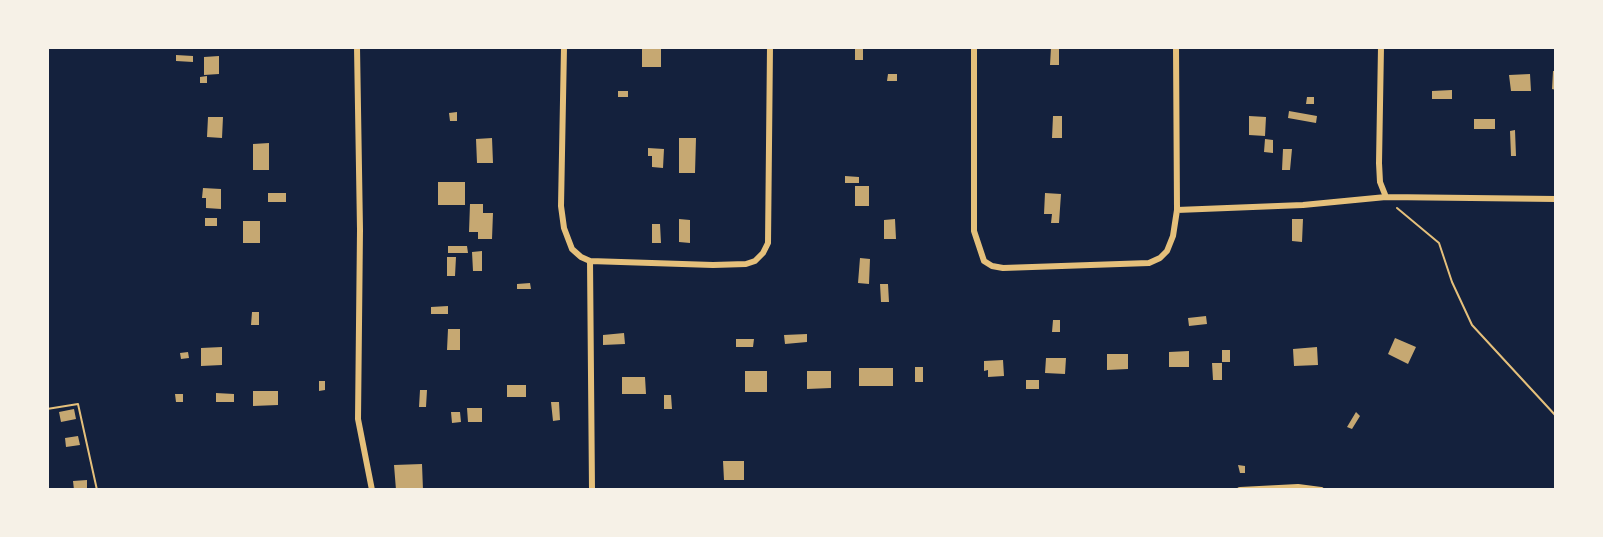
<!DOCTYPE html>
<html>
<head>
<meta charset="utf-8">
<style>
  body { margin:0 }
  #map { position:relative; width:1603px; height:537px; overflow:hidden; background:#14213d; font-family:Arial,sans-serif }
  canvas { display:block }
  .frame { position:absolute; inset:0; border:49px solid #f6f1e7; pointer-events:none }
</style>
</head>
<body>
<div id="map">
<canvas width="1603" height="537"></canvas>
<div class="frame"></div>
</div>
<script>
const context = document.querySelector('canvas').getContext('2d');
context.lineJoin = 'round';
function fillPath(path, color) {
  context.fillStyle = color;
  context.fill(path, 'evenodd');
}
function shape(rows) {
  const path = new Path2D();
  for (const r of rows) {
    path.moveTo(r[0], r[1]);
    for (let i = 2; i < r.length; i += 2) path.lineTo(r[i], r[i + 1]);
  }
  return path;
}
function stroke(path, color, width, dash) {
  context.strokeStyle = color;
  context.lineWidth = width;
  context.lineCap = dash ? 'butt' : 'round';
  context.setLineDash(dash || []);
  context.stroke(path);
}
const building = shape([
  [642,47,661,47,661,67,642,67],
  [855,47,863,47,863,60,855,60],
  [1051,47,1059,47,1059,65,1050,65],
  [176,55,193,56,193,62,176,61],
  [219,56,219,74,204,75,204,57],
  [1553,71,1556,71,1556,90,1552,89],
  [888,74,897,74,897,81,887,81],
  [1530,74,1531,91,1511,91,1509,75],
  [207,76,207,83,200,83,200,77],
  [1452,90,1452,99,1432,99,1432,91],
  [618,91,628,91,628,97,618,97],
  [1307,97,1314,97,1314,104,1306,104],
  [1289,111,1317,116,1316,123,1288,118],
  [457,112,457,121,450,121,449,113],
  [1053,116,1062,116,1062,138,1052,138],
  [1249,116,1266,117,1265,136,1249,135],
  [208,117,223,117,222,138,207,137],
  [1474,119,1495,119,1495,129,1474,129],
  [1515,130,1516,156,1511,156,1510,131],
  [492,138,493,163,477,163,476,139],
  [679,138,696,138,695,173,679,173],
  [1265,139,1273,140,1273,153,1264,152],
  [269,143,269,170,253,170,253,144],
  [648,148,664,149,663,168,652,167,652,156,648,156],
  [1283,149,1292,149,1290,170,1282,170],
  [845,176,859,177,859,183,845,183],
  [438,182,465,182,465,205,438,205],
  [855,186,869,186,869,206,855,206],
  [203,188,221,189,221,209,206,208,206,198,202,198],
  [268,193,286,193,286,202,268,202],
  [1045,193,1061,194,1059,223,1051,223,1052,214,1044,214],
  [470,204,483,204,483,213,493,213,492,239,478,239,478,232,469,232],
  [205,218,217,218,217,226,205,226],
  [679,219,690,220,690,243,679,242],
  [895,219,896,239,884,239,884,220],
  [1292,219,1303,219,1302,242,1292,241],
  [243,221,260,221,260,243,243,243],
  [652,224,660,224,661,243,652,243],
  [448,246,467,246,468,253,448,253],
  [482,251,482,271,473,271,472,252],
  [447,257,456,257,455,276,447,276],
  [860,258,870,259,869,284,858,283],
  [530,283,531,289,517,289,517,284],
  [880,284,888,284,889,302,881,302],
  [448,306,448,314,431,314,431,307],
  [252,312,259,312,259,325,251,325],
  [1206,316,1207,324,1189,326,1188,318],
  [1053,320,1060,320,1060,332,1052,332],
  [448,329,460,329,460,350,447,350],
  [624,333,625,344,603,345,603,335],
  [807,334,807,342,785,344,784,335],
  [1395,338,1416,347,1408,364,1388,354],
  [736,339,754,339,753,347,736,347],
  [222,347,222,365,201,366,201,348],
  [1317,347,1318,365,1294,366,1293,349],
  [1222,350,1230,350,1230,362,1222,362],
  [1189,351,1189,367,1169,367,1169,352],
  [188,352,189,358,181,359,180,353],
  [1107,354,1128,354,1128,369,1107,370],
  [1046,358,1066,358,1065,374,1045,373],
  [1003,360,1004,376,988,377,988,370,984,371,984,361],
  [1212,363,1222,363,1222,380,1213,380],
  [915,367,923,367,923,382,915,382],
  [859,368,893,368,893,386,859,386],
  [745,371,767,371,767,392,745,392],
  [807,371,831,371,831,388,807,389],
  [622,377,645,377,646,394,622,394],
  [1026,380,1039,380,1039,389,1026,389],
  [319,381,325,381,325,390,319,391],
  [507,385,526,385,526,397,507,397],
  [420,390,427,390,426,407,419,407],
  [253,391,278,391,278,405,253,406],
  [216,393,234,394,234,402,216,402],
  [175,394,183,394,183,402,176,402],
  [664,395,671,395,672,409,664,409],
  [551,402,559,402,560,420,553,421],
  [467,408,482,408,482,422,468,422],
  [74,409,76,419,61,422,59,412],
  [451,412,460,412,461,422,452,423],
  [1356,412,1360,416,1352,429,1347,427],
  [78,436,80,445,66,447,65,438],
  [723,461,744,461,744,480,724,480],
  [422,464,423,490,396,490,394,465],
  [1238,465,1245,466,1245,473,1240,473],
  [87,480,87,490,74,490,73,481]
]);
const path = shape([
  [1397,208,1439,243,1452,282,1472,325,1556,416],
  [47,409,78,404,97,490]
]);
const minor = shape([
  [357,47,360,230,358,419,372,490],
  [564,47,561,206,564,228,572,249,581,257,590,261,713,265,746,264,755,261,763,253,768,243,770,47],
  [974,47,974,231,984,261,992,266,1003,268,1149,263,1160,258,1167,251,1173,236,1177,210,1176,47],
  [1381,47,1379,163,1380,182,1386,197],
  [1177,210,1303,205,1386,197,1556,199],
  [590,261,592,490],
  [1240,490,1298,487,1321,490]
]);
fillPath(building, '#c6a872');
stroke(path, '#e5c07b', 2);
stroke(minor, '#e5c07b', 6);
</script>
</body>
</html>
